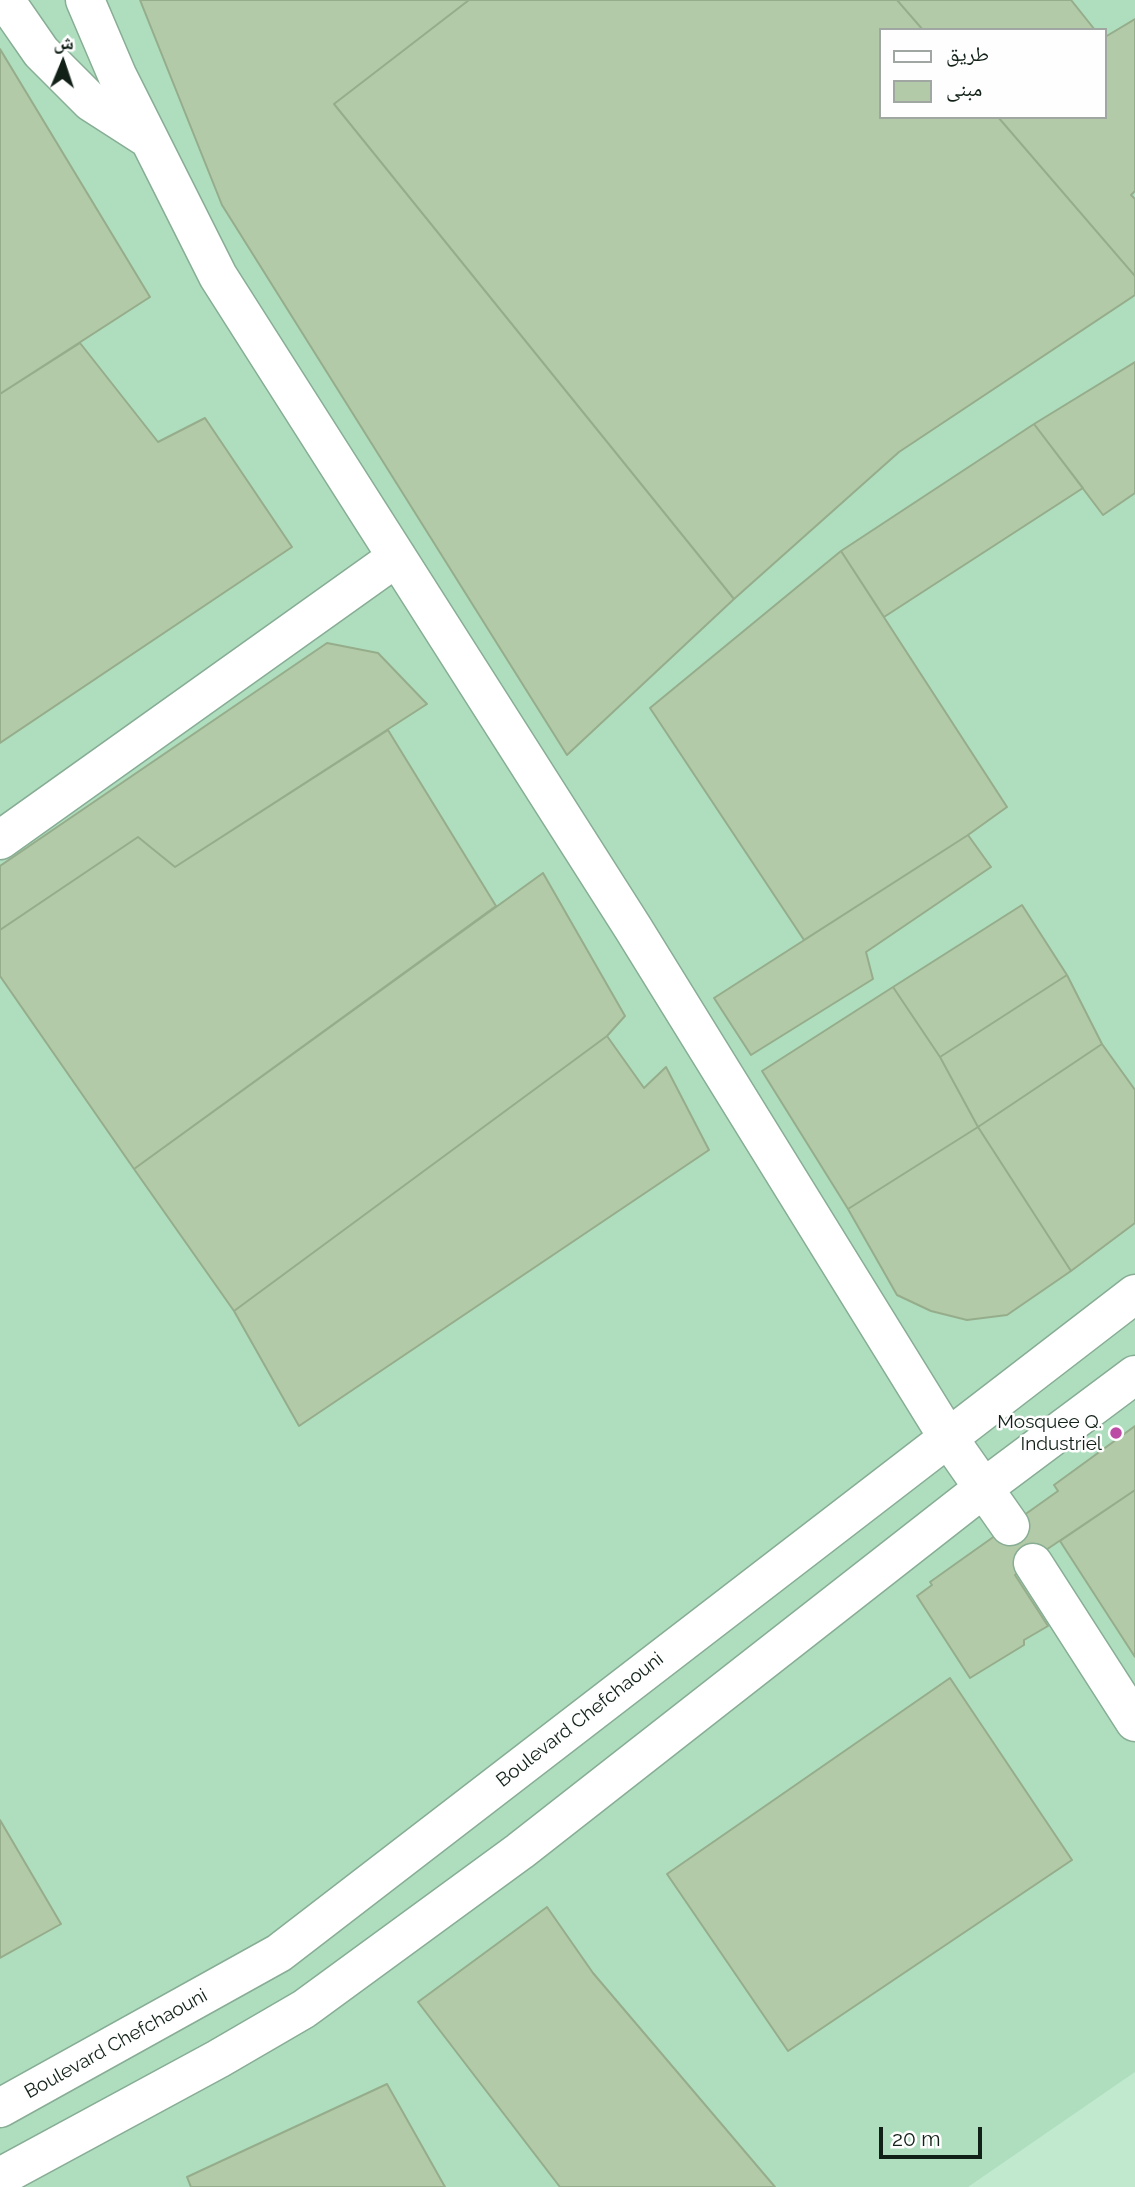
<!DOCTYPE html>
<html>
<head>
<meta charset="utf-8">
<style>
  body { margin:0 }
  #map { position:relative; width:1135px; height:2187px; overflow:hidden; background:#c1e9ce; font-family:Raleway,"Noto Naskh Arabic",sans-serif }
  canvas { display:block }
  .legend { position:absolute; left:879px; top:28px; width:228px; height:91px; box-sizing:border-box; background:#fefefe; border:2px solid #a0a6a2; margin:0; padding:9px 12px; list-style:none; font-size:21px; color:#122118 }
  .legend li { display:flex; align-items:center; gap:14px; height:35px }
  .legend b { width:35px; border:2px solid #a0a6a2 }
  .north { position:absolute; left:28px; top:28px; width:70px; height:70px; -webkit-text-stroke:5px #fefefe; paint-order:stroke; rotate:2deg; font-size:19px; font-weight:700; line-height:28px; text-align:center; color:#122118 }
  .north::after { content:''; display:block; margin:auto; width:24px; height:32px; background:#122118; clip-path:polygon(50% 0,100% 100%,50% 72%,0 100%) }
  .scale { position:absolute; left:879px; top:2127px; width:103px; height:32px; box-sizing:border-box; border:4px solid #122118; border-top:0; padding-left:9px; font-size:21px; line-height:24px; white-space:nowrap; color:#122118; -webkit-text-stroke:5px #fefefe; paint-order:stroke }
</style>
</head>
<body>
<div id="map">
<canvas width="1135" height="2187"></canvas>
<ul class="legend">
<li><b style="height:9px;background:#fff"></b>طريق</li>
<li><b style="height:19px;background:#b2caa7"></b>مبنى</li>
</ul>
<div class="north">ش</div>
<div class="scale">20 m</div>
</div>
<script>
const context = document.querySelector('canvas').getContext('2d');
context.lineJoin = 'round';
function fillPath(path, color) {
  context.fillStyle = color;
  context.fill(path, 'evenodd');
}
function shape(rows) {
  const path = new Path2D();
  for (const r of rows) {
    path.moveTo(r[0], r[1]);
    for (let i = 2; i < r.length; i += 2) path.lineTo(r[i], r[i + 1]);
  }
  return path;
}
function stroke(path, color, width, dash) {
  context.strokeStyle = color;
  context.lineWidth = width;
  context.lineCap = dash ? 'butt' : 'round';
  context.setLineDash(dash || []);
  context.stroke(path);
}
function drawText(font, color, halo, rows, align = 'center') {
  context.font = font + ' Raleway,sans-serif';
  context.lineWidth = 5;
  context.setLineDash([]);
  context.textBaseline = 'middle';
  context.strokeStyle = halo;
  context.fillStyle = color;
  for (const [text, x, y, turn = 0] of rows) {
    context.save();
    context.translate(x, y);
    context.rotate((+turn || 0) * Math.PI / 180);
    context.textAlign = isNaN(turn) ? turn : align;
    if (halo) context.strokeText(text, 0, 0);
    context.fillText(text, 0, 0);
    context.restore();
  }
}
const built = shape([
  [0,0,1135,0,1135,2072,968,2187,0,2187],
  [881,30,1105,30,1105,117,881,117]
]);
const building = shape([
  [140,0,469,0,334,104,734,599,567,755,222,205,140,0],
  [469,0,897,0,923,30,881,30,881,117,998,117,1135,276,1135,295,899,452,734,599,334,104,469,0],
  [897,0,1071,0,1095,30,923,30,897,0],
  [1135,19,1135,191,1131,195,1135,199,1135,276,998,117,1105,117,1105,37,1135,19],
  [0,49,150,297,0,394,0,49],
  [80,343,158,442,205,418,292,547,0,743,0,394,80,343],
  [1135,362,1135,493,1103,515,1034,424,1135,362],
  [1034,424,1083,488,884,617,841,551,1034,424],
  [841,551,1007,807,968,835,804,940,650,708,841,551],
  [327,643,378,653,427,704,175,867,138,837,0,930,0,866,327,643],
  [388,730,496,906,134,1169,0,976,0,930,138,837,175,867,388,730],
  [968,835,991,867,866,952,873,979,751,1055,714,998,968,835],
  [543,873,625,1016,607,1036,234,1311,134,1169,543,873],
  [1022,905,1067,975,940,1057,893,987,1022,905],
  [1067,975,1102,1044,978,1127,940,1057,1067,975],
  [893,987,940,1057,978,1127,848,1209,762,1071,893,987],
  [607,1036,644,1088,666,1067,709,1150,299,1426,234,1311,607,1036],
  [1102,1044,1135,1090,1135,1223,1071,1271,978,1127,1102,1044],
  [978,1127,1071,1271,1007,1315,967,1320,931,1311,897,1295,848,1209,978,1127],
  [1135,1426,1135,1490,1037,1556,1039,1559,1015,1575,1048,1626,1024,1640,1024,1645,970,1678,917,1596,932,1585,930,1582,1058,1491,1054,1485,1135,1426],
  [1135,1490,1135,1657,1060,1541,1135,1490],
  [950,1678,1072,1860,788,2051,667,1874,950,1678],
  [0,1820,61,1924,0,1958,0,1820],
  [547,1907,593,1973,775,2187,560,2187,418,2002,547,1907],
  [387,2084,445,2187,191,2187,187,2177,387,2084]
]);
const minor = shape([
  [5,0,41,52,91,102,147,138],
  [85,0,117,75,218,276,633,928,947,1436,1010,1526],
  [0,840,397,557],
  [1033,1563,1135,1722],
  [0,2108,279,1953,1135,1294],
  [0,2177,218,2059,304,2009,520,1851,985,1487,1135,1375]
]);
const markers = [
  [1116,1433,7,"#bc4ba6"]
];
const poiNames = [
  ["Mosquee Q.",1102,1422],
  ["Industriel",1102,1444]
];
const streetNames = [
  ["Boulevard Chefchaouni",580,1720,-38],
  ["Boulevard Chefchaouni",116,2044,-29]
];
fillPath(built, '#afdebf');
fillPath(building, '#b2caa7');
stroke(building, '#96ad8b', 2);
stroke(minor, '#87ad94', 41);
stroke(minor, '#fff', 38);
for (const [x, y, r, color] of markers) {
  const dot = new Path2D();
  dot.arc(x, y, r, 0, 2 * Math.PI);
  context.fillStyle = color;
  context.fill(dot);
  stroke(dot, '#fefefe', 2.5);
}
drawText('19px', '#122118', '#fefefe', poiNames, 'right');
drawText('19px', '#122118', '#fefefe', streetNames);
</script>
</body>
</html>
